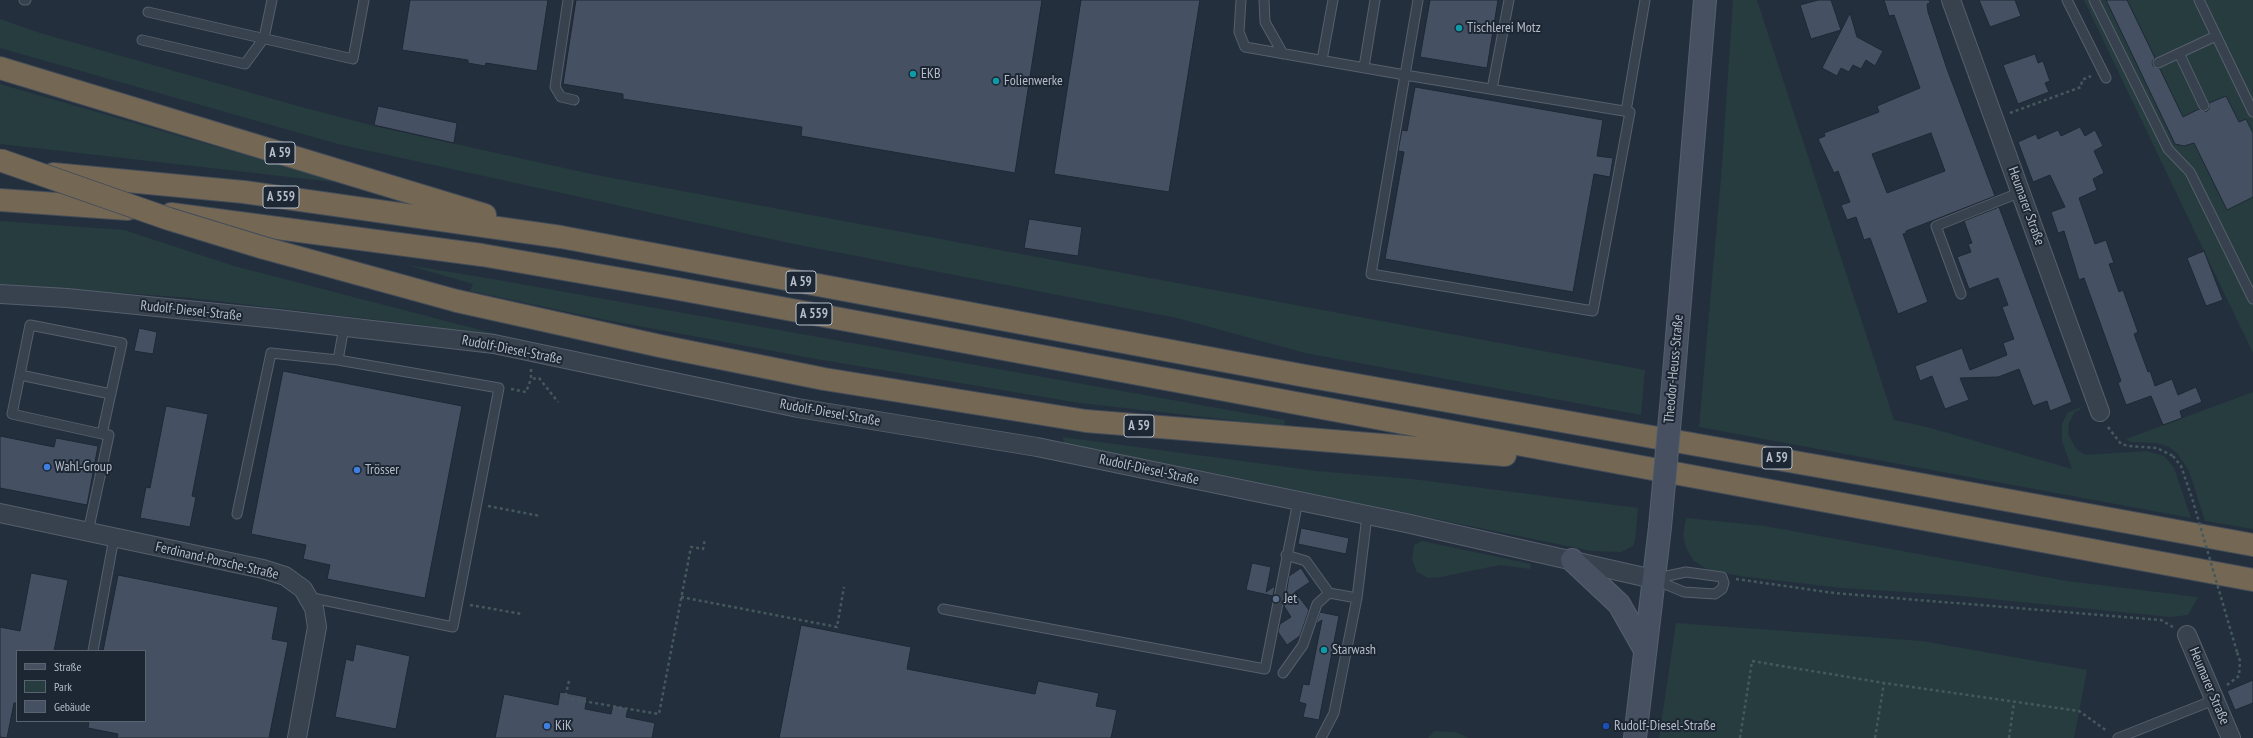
<!DOCTYPE html>
<html>
<head>
<meta charset="utf-8">
<style>
  body { margin:0 }
  #map { position:relative; width:2253px; height:738px; overflow:hidden; background:#242f3e; font-family:"PT Sans Narrow",sans-serif }
  canvas { display:block }
  .legend { position:absolute; left:16px; top:650px; width:130px; height:72px; box-sizing:border-box; background:#1d2633; border:1px solid #59626f; margin:0; padding:5px 7px; list-style:none; font-size:12px; color:#b4bcc9 }
  .legend li { display:flex; align-items:center; gap:8px; height:20px }
  .legend b { width:20px; border:1px solid #59626f }
</style>
</head>
<body>
<div id="map">
<canvas width="2253" height="738"></canvas>
<ul class="legend">
<li><b style="height:5px;background:#465061"></b>Straße</li>
<li><b style="height:11px;background:#263c3f"></b>Park</li>
<li><b style="height:11px;background:#455162"></b>Gebäude</li>
</ul>
</div>
<script>
const context = document.querySelector('canvas').getContext('2d');
context.lineJoin = 'round';
function fillPath(path, color) {
  context.fillStyle = color;
  context.fill(path, 'evenodd');
}
function shape(rows) {
  const path = new Path2D();
  for (const r of rows) {
    path.moveTo(r[0], r[1]);
    for (let i = 2; i < r.length; i += 2) path.lineTo(r[i], r[i + 1]);
  }
  return path;
}
function stroke(path, color, width, dash) {
  context.strokeStyle = color;
  context.lineWidth = width;
  context.lineCap = dash ? 'butt' : 'round';
  context.setLineDash(dash || []);
  context.stroke(path);
}
function drawText(font, color, halo, rows, align = 'center') {
  context.font = font + ' "PT Sans Narrow",sans-serif';
  context.lineWidth = 4;
  context.setLineDash([]);
  context.textBaseline = 'middle';
  context.strokeStyle = halo;
  context.fillStyle = color;
  for (const [text, x, y, turn = 0] of rows) {
    context.save();
    context.translate(x, y);
    context.rotate((+turn || 0) * Math.PI / 180);
    context.textAlign = isNaN(turn) ? turn : align;
    if (halo) context.strokeText(text, 0, 0);
    context.fillText(text, 0, 0);
    context.restore();
  }
}
const green = shape([
  [1733,0,1757,0,1894,420,1927,427,2072,469,2062,441,2062,424,2068,412,2085,406,2074,413,2069,423,2068,434,2077,450,2086,455,2146,451,2164,456,2174,468,2191,518,1699,427,1721,178],
  [2084,0,2253,0,2253,353,2204,251],
  [0,19,40,33,298,106,374,126,596,175,1645,370,1641,415,1305,353,1177,318,789,243,338,144,0,48],
  [0,84,342,183,0,144],
  [0,221,124,230,234,266,500,335,489,336,428,326,191,298,0,284],
  [407,265,481,277,1285,420,1284,426,1080,403,816,359,601,319,470,291,473,284],
  [2253,392,2253,529,2205,521,2189,471,2177,453,2169,447,2156,443,2131,442,2126,439],
  [1062,437,1317,471,1412,479,1638,508,1635,540,1633,546,1621,552,1591,551,1175,465,1065,444],
  [1686,518,1765,526,2067,581,2198,597,2188,615,2170,617,1951,595,1841,588,1740,576,1709,570,1694,561,1687,550,1683,535],
  [1422,541,1531,564,1530,569,1500,565,1441,577,1428,578,1417,572,1412,560,1414,545],
  [1676,623,1922,641,2087,670,2074,738,1659,738],
  [1434,731,1456,732,1469,738,1428,738]
]);
const building = shape([
  [410,0,548,0,537,71,486,63,485,66,468,63,468,60,402,50,410,0],
  [576,0,1042,0,1015,173,801,136,802,127,623,99,623,94,563,84,576,0],
  [1081,0,1200,0,1169,192,1054,174,1081,0],
  [1430,0,1498,0,1487,68,1420,57,1430,0],
  [1818,0,1831,0,1841,30,1811,39,1800,5,1818,0],
  [1884,0,1929,0,1930,3,1927,4,1928,12,1947,69,1995,196,1906,231,1906,233,1903,234,1928,302,1898,314,1870,238,1864,240,1856,217,1847,220,1841,205,1850,202,1838,171,1834,173,1818,139,1825,136,1824,133,1879,112,1877,106,1920,88,1894,15,1889,16,1884,0],
  [1931,133,1945,171,1887,193,1872,154,1931,133],
  [1979,0,2015,0,2021,16,1990,27,1979,0],
  [2106,0,2127,0,2155,58,2152,62,2153,66,2160,69,2183,117,2199,109,2206,112,2209,109,2209,103,2226,96,2239,122,2246,119,2253,133,2253,197,2227,210,2194,143,2184,146,2175,144,2106,0],
  [1850,13,1857,37,1883,51,1875,66,1866,60,1861,69,1853,65,1849,72,1841,68,1837,76,1822,68,1850,13],
  [2035,54,2038,63,2043,61,2050,81,2045,83,2049,92,2018,104,2003,65,2035,54],
  [1415,87,1603,120,1597,156,1613,158,1610,177,1594,174,1573,292,1385,259,1404,152,1398,151,1402,130,1407,131,1415,87],
  [378,106,457,123,454,143,374,125,378,106],
  [2080,127,2085,136,2095,130,2103,146,2094,151,2104,173,2093,179,2097,190,2079,198,2095,244,2106,240,2114,263,2109,264,2119,292,2123,290,2138,332,2134,334,2148,372,2150,371,2155,386,2172,379,2178,395,2196,387,2202,402,2180,411,2182,418,2163,425,2151,396,2126,405,2118,383,2121,381,2084,278,2079,280,2064,231,2058,233,2051,212,2065,207,2050,175,2033,182,2018,142,2036,134,2038,139,2058,130,2061,136,2080,127],
  [1999,207,2072,402,2050,411,2047,401,2033,406,2019,369,1998,377,1960,378,1969,400,1945,409,1932,376,1920,381,1915,366,1962,348,1970,370,2007,355,2003,343,2014,339,2002,307,2008,305,1998,278,1969,289,1957,257,1971,252,1968,244,1972,243,1964,221,1999,207],
  [1029,219,1082,227,1078,256,1024,248,1029,219],
  [2204,251,2223,300,2206,306,2187,258,2204,251],
  [139,328,157,332,153,354,134,351,139,328],
  [283,371,462,406,425,598,327,579,330,565,303,559,306,545,251,534,283,371],
  [166,406,208,414,192,496,196,497,190,527,140,518,146,487,150,488,166,406],
  [0,436,54,447,56,438,98,446,87,505,0,488,0,436],
  [1301,528,1349,538,1346,554,1298,544,1301,528],
  [1252,563,1271,567,1266,592,1275,586,1273,596,1246,590,1252,563],
  [1301,568,1310,582,1295,592,1309,610,1300,636,1287,645,1278,632,1280,624,1291,617,1284,606,1289,576,1301,568],
  [31,573,68,580,54,651,17,651,17,703,14,703,7,738,0,737,0,627,20,631,31,573],
  [118,575,278,607,272,639,288,642,269,738,117,738,118,734,88,728,89,721,145,721,145,651,103,651,118,575],
  [1320,612,1339,616,1319,720,1303,717,1306,704,1299,702,1303,684,1309,685,1322,620,1316,624,1320,612],
  [801,625,911,647,907,669,1035,694,1038,681,1099,693,1096,706,1117,710,1111,738,779,738,801,625],
  [356,644,410,656,396,729,335,717,346,659,353,661,356,644],
  [2253,680,2253,703,2235,710,2227,691,2253,680],
  [560,692,587,697,585,709,611,714,613,705,628,708,626,717,655,723,652,738,495,738,504,694,558,705,560,692]
]);
const path = shape([
  [2010,113,2081,87,2082,80,2091,76],
  [531,369,531,379,539,378,558,402],
  [511,389,526,392,531,379],
  [2108,427,2121,444,2129,446,2157,448,2173,456],
  [488,506,540,516],
  [1736,579,1834,593,2161,620,2173,627],
  [681,597,837,627,844,587],
  [470,605,522,614],
  [569,681,565,698,659,714,691,547,703,549,705,539],
  [2227,685,2239,676,2240,661,2237,652],
  [1740,738,1752,661,1884,683,2079,711,2107,731],
  [1875,738,1884,683],
  [2009,738,2014,702]
]);
const lane = shape([
  [24,0,26,0],
  [568,0,555,87,561,97,574,100],
  [1241,0,1239,32,1245,47,1405,75,1630,112,1593,311,1371,274,1405,75,1418,0],
  [1264,0,1265,22,1283,54],
  [2067,0,2106,78],
  [2094,0,2168,149,2190,172,2253,299],
  [2199,0,2253,112],
  [148,12,353,59,364,0],
  [142,40,245,64,264,38,272,0],
  [2179,53,2204,106],
  [1322,60,1333,0],
  [2158,63,2216,36],
  [1364,67,1375,0],
  [1492,89,1509,0],
  [1626,111,1645,0],
  [1961,294,1936,226,2021,192],
  [20,375,111,394],
  [237,514,271,353,338,360],
  [88,532,109,435,102,434,12,414,30,325,122,343,102,434],
  [1286,555,1306,561,1329,593,1357,598],
  [1686,572,1722,577,1724,583,1722,589,1715,594,1684,592,1653,579,1686,572],
  [308,597,453,627,499,388,338,360,344,327],
  [943,609,1265,669,1298,501],
  [93,651,114,538],
  [1283,673,1303,645,1317,604,1329,593],
  [1321,738,1334,713,1357,598,1367,516],
  [2118,738,2214,700]
]);
const street = shape([
  [1951,0,2100,412],
  [0,294,67,298,277,319,494,344,798,408,1037,447,1406,523,1653,579],
  [0,513,263,569,285,576,303,589,314,608,317,627,297,738],
  [2187,635,2231,738]
]);
const secondary = shape([
  [1673,385,1705,0],
  [1572,560,1619,604,1645,650],
  [1635,738,1660,527]
]);
const highway = shape([
  [0,68,485,215],
  [53,174,244,192,561,237,1300,375,1891,479,2253,545],
  [0,200,128,209],
  [171,214,482,255,673,288,2253,580],
  [457,301,660,346,824,379,1086,421,1505,455]
]);
const pathBridge = shape([
  [2173,456,2181,466,2192,498,2237,652]
]);
const secondaryBridge = shape([
  [1660,527,1673,385]
]);
const highwayBridge = shape([
  [0,160,169,219,264,248,457,301]
]);
const markers = [
  [1459,28,4,"#0f9aa8"],
  [913,74,4,"#0f9aa8"],
  [996,81,4,"#0f9aa8"],
  [47,467,4,"#3f7fe0"],
  [357,470,4,"#3f7fe0"],
  [1276,599,4,"#5c6f8a"],
  [1324,650,4,"#0f9aa8"],
  [547,726,4,"#3f7fe0"],
  [1606,726,4,"#1a4fb4"]
];
const shields = [
  [280,153,30],
  [281,197,36],
  [801,282,30],
  [814,314,36],
  [1139,426,30],
  [1777,458,30]
];
const shieldNames = [
  ["A 59",280,153],
  ["A 559",281,197],
  ["A 59",801,282],
  ["A 559",814,314],
  ["A 59",1139,426],
  ["A 59",1777,458]
];
const poiNames = [
  ["Tischlerei Motz",1467,28],
  ["EKB",921,74],
  ["Folienwerke",1004,81],
  ["Wahl-Group",55,467],
  ["Trösser",365,470],
  ["Jet",1284,599],
  ["Starwash",1332,650],
  ["KiK",555,726],
  ["Rudolf-Diesel-Straße",1614,726]
];
const streetNames = [
  ["Heumarer Straße",2026,206,70],
  ["Rudolf-Diesel-Straße",191,311,6],
  ["Rudolf-Diesel-Straße",512,350,11],
  ["Theodor-Heuss-Straße",1674,369,-85],
  ["Rudolf-Diesel-Straße",830,413,10],
  ["Rudolf-Diesel-Straße",1149,470,12],
  ["Ferdinand-Porsche-Straße",217,561,13],
  ["Heumarer Straße",2209,686,67]
];
fillPath(green, '#263c3f');
fillPath(building, '#455162');
stroke(building, '#1f2835', 1);
stroke(lane, '#565f6c', 11);
stroke(street, '#565f6c', 20);
stroke(secondary, '#565f6c', 24);
stroke(highway, '#434c59', 24);
stroke(path, '#44595c', 2.5, [3, 3]);
stroke(lane, '#38414e', 9);
stroke(street, '#38414e', 18);
stroke(secondary, '#465061', 22);
stroke(highway, '#746855', 22);
stroke(secondaryBridge, '#565f6c', 24, []);
stroke(highwayBridge, '#434c59', 24, []);
stroke(pathBridge, '#44595c', 2.5, [3, 3]);
stroke(secondaryBridge, '#465061', 22);
stroke(highwayBridge, '#746855', 22);
for (const [x, y, r, color] of markers) {
  const dot = new Path2D();
  dot.arc(x, y, r, 0, 2 * Math.PI);
  context.fillStyle = color;
  context.fill(dot);
  stroke(dot, '#1d2633', 1.5);
}
for (const [x, y, w] of shields) {
  const box = new Path2D();
  box.roundRect(x - w / 2, y - 11, w, 22, 3);
  context.fillStyle = '#1d2633';
  context.fill(box);
  stroke(box, '#b4bcc9', 1);
}
drawText('bold 13px', '#b4bcc9', null, shieldNames);
drawText('14px', '#b4bcc9', '#1d2633', poiNames, 'left');
drawText('14px', '#b4bcc9', '#1d2633', streetNames);
</script>
</body>
</html>
